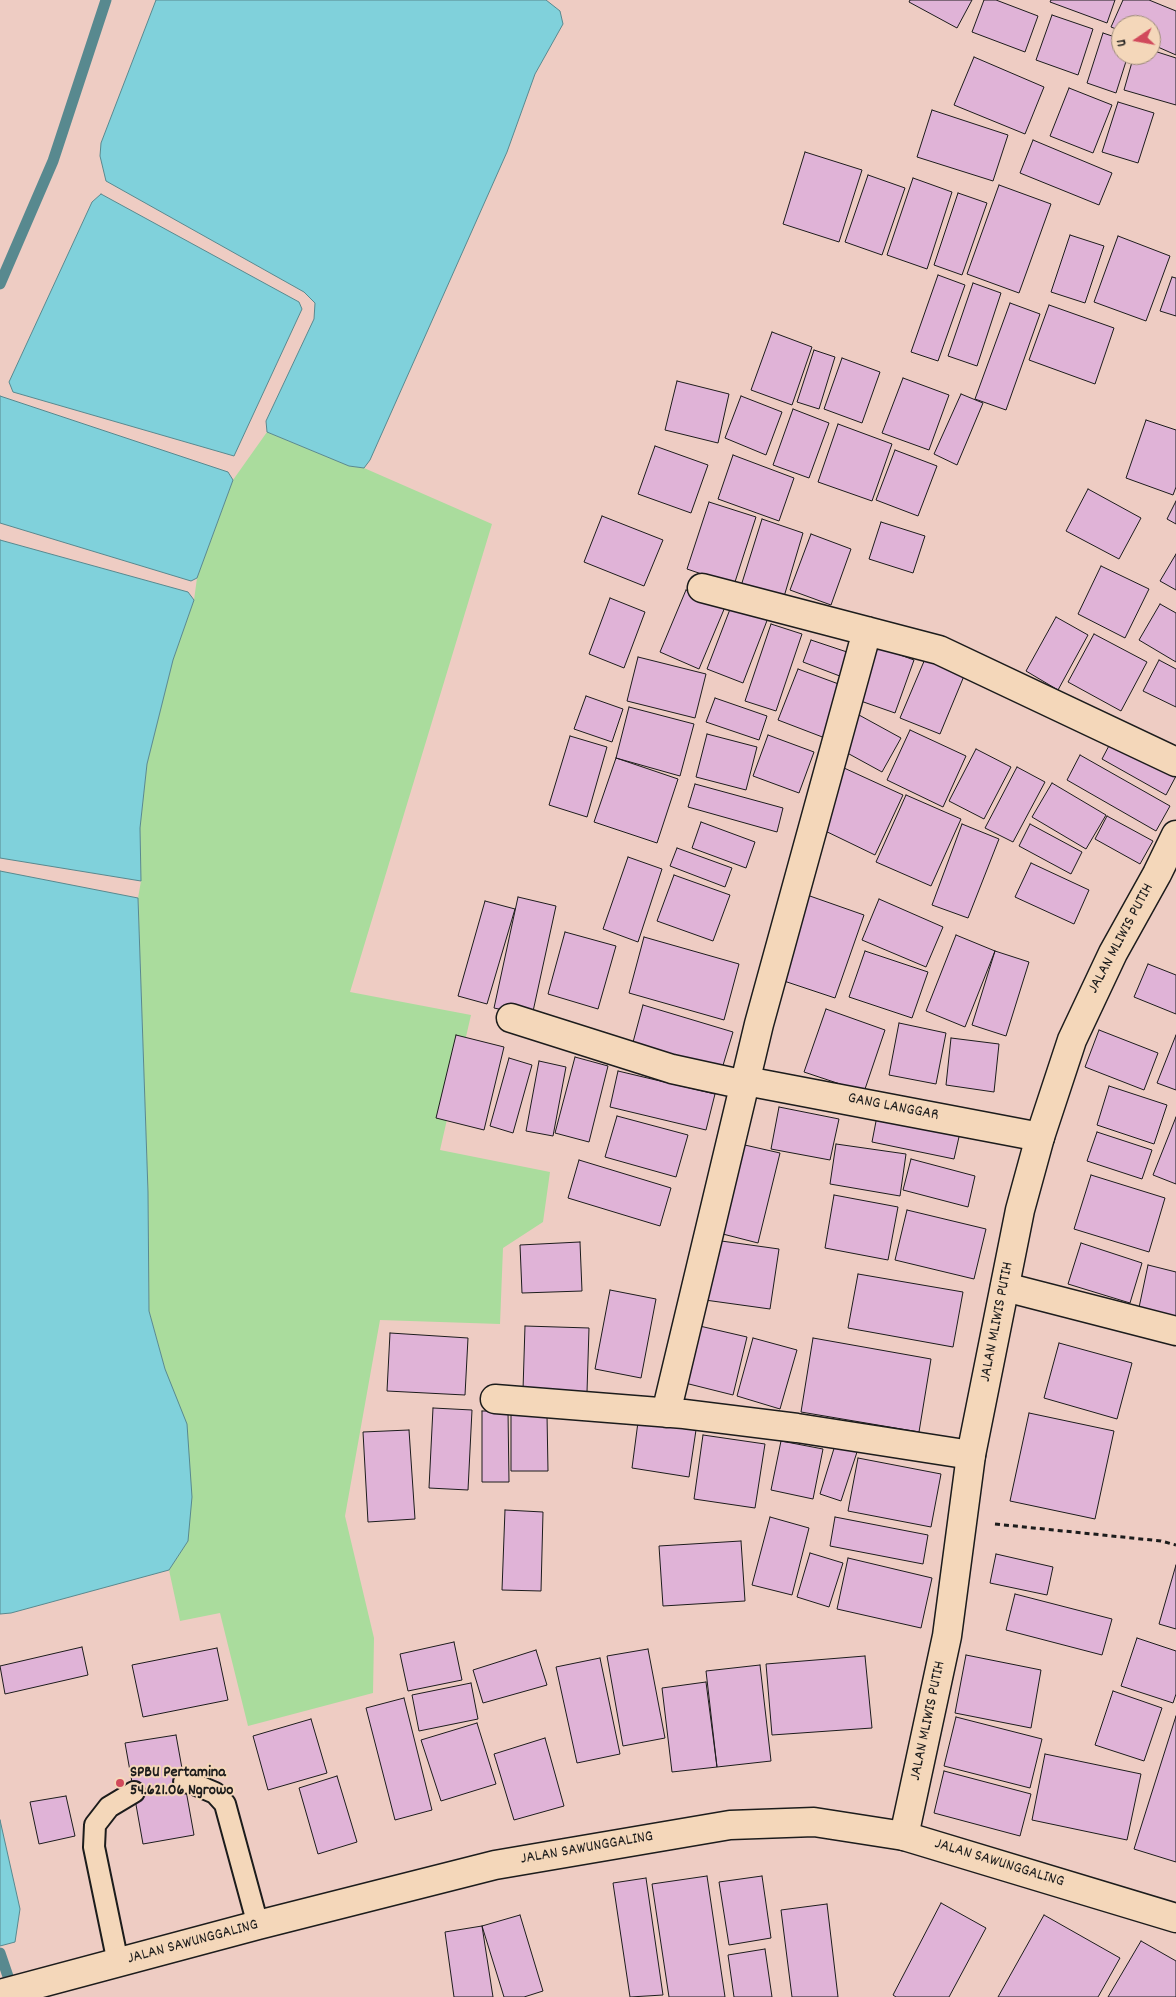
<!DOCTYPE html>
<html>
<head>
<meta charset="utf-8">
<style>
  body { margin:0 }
  #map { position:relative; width:1176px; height:1997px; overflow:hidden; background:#eeccc3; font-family:Dekko,sans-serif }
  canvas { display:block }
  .north { position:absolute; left:1111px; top:15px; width:50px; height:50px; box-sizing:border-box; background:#f4d7ba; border:1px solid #9e8c7b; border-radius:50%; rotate:258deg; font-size:14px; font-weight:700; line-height:20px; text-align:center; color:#1c1c1c }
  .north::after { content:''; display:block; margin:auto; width:18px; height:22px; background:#d1495b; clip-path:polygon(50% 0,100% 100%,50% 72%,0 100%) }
</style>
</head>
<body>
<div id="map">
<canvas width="1176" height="1997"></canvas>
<div class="north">U</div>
</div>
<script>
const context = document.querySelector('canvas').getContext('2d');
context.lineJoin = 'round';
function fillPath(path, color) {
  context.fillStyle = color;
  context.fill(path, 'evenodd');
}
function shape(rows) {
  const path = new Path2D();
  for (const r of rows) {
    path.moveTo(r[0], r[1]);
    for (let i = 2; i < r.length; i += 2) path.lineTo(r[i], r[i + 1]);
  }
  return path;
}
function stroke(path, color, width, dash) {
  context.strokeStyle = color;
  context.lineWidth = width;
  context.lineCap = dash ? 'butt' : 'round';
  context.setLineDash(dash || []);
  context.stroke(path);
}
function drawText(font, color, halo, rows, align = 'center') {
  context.font = font + ' Dekko,sans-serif';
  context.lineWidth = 4;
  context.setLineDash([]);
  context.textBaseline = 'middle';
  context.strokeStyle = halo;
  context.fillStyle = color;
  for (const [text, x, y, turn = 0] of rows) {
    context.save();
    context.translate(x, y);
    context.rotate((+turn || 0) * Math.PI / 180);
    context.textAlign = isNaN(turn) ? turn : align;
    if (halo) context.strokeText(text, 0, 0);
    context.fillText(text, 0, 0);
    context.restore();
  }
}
const green = shape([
  [267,432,349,466,364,468,492,524,350,992,471,1015,440,1150,550,1172,543,1222,503,1248,500,1324,380,1320,345,1516,374,1638,373,1693,248,1726,220,1613,180,1621,169,1570,188,1541,165,1369,149,1311,148,1192,138,898,141,881,140,828,147,764,173,660,194,600,197,578,233,480]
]);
const water = shape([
  [156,0,546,0,560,11,563,24,535,74,507,152,370,460,364,468,349,466,267,432,266,421,314,319,315,303,304,292,106,181,100,156,101,143,156,0],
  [101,194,299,302,302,309,234,456,13,392,9,382,92,202,101,194],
  [0,396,228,472,233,480,197,578,191,581,0,523,0,396],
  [0,540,188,592,194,600,173,660,147,764,140,828,141,881,0,858,0,540],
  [0,871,138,898,148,1192,149,1311,165,1369,187,1424,192,1497,188,1541,169,1570,11,1613,0,1614,0,871],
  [0,1820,20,1909,15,1942,0,1946,0,1820]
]);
const stream = shape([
  [0,284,53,161,106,0],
  [0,1953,13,1991]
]);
const building = shape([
  [910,0,972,0,957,28,909,2,910,0],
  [984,0,996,0,1038,16,1025,52,972,32,984,0],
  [1051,0,1115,0,1107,23,1050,2,1051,0],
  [1123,0,1149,0,1176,11,1176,55,1151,44,1151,25,1121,25,1121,31,1111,27,1123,0],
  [1052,15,1093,29,1078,75,1036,60,1052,15],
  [1103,33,1121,39,1121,55,1128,55,1116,93,1087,83,1103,33],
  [1151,50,1176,58,1176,105,1124,90,1134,55,1151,55,1151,50],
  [974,57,1044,87,1025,134,954,105,974,57],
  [1069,88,1112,105,1093,153,1050,136,1069,88],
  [1118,102,1154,113,1138,163,1102,152,1118,102],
  [932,110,1008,135,993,181,917,157,932,110],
  [1033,140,1112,173,1099,205,1020,173,1033,140],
  [805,152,862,170,839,242,783,224,805,152],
  [868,175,905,188,882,255,845,242,868,175],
  [913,178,952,192,927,269,887,255,913,178],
  [999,185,1051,204,1019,293,967,274,999,185],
  [958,193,987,203,962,275,934,265,958,193],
  [1070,235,1104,246,1085,303,1051,292,1070,235],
  [1118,236,1170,256,1146,321,1094,302,1118,236],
  [938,275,965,285,938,361,911,352,938,275],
  [1172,277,1176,278,1176,316,1160,311,1172,277],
  [973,283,1001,293,977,366,948,356,973,283],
  [1010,303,1040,314,1006,410,975,399,1010,303],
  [1049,305,1114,328,1095,384,1029,360,1049,305],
  [772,332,812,347,792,405,751,390,772,332],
  [814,350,835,357,819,409,797,402,814,350],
  [842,358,880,372,862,423,824,409,842,358],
  [903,378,949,395,929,450,882,433,903,378],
  [677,381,729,394,718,443,665,430,677,381],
  [961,394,983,403,957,465,934,454,961,394],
  [741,396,782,412,766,455,725,438,741,396],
  [793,409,829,423,809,478,773,465,793,409],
  [1146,420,1176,430,1176,487,1173,495,1126,478,1146,420],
  [838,424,892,444,872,501,818,482,838,424],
  [655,446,708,465,691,513,638,494,655,446],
  [895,450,937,466,918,516,876,500,895,450],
  [733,455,794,478,779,521,718,499,733,455],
  [1088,489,1141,518,1119,559,1066,531,1088,489],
  [1176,501,1176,524,1167,519,1176,501],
  [709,502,756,517,734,585,687,569,709,502],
  [602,516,663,540,644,586,584,562,602,516],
  [762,519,803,533,783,600,741,586,762,519],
  [881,522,925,536,913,573,869,559,881,522],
  [811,534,851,549,831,605,790,590,811,534],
  [1176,554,1176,590,1160,581,1176,554],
  [1101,566,1149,589,1125,638,1078,614,1101,566],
  [686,590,725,607,699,669,660,652,686,590],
  [610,598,645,612,624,668,589,654,610,598],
  [732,604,768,618,743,683,707,669,732,604],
  [1160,604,1176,613,1176,662,1139,640,1160,604],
  [1056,617,1088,635,1058,690,1026,671,1056,617],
  [771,624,802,634,776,711,745,701,771,624],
  [1094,634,1147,662,1121,711,1068,682,1094,634],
  [811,640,853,654,845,678,803,662,811,640],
  [873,645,914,660,895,713,855,699,873,645],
  [638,657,706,674,695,718,627,701,638,657],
  [925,659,964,676,940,734,900,718,925,659],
  [1159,660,1176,669,1176,707,1143,691,1159,660],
  [798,669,844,686,825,738,778,720,798,669],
  [586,696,623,709,612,742,574,729,586,696],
  [715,698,767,716,759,740,706,722,715,698],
  [629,707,694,724,680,776,616,758,629,707],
  [859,715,901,738,882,772,840,749,859,715],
  [910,730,966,756,943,807,887,780,910,730],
  [707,734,757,747,746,790,696,777,707,734],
  [768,735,814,752,799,793,753,776,768,735],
  [570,736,607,747,587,817,549,805,570,736],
  [1112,740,1176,776,1166,795,1102,759,1112,740],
  [976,749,1011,767,984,819,949,801,976,749],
  [1080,755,1170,806,1156,831,1067,780,1080,755],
  [616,758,678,779,657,843,594,822,616,758],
  [1017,767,1045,782,1013,842,985,828,1017,767],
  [844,768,903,795,875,855,817,827,844,768],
  [1052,783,1106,815,1086,849,1032,817,1052,783],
  [695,784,783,808,777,832,688,807,695,784],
  [906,795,961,819,931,886,876,862,906,795],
  [1107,816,1153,841,1140,864,1095,839,1107,816],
  [701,822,755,842,746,868,692,848,701,822],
  [962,824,999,839,968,918,932,905,962,824],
  [1030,824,1082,852,1071,874,1019,846,1030,824],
  [677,848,732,868,725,887,670,866,677,848],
  [628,857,662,869,638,942,603,929,628,857],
  [1031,863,1089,890,1074,924,1015,897,1031,863],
  [674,875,730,895,713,941,657,921,674,875],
  [807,895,864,915,835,998,778,979,807,895],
  [518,897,556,906,532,1016,494,1008,518,897],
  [879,899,943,927,926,967,862,940,879,899],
  [485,901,515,909,487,1004,458,996,485,901],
  [565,932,616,946,598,1009,548,994,565,932],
  [956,935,995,951,965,1027,926,1011,956,935],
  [644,937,739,964,724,1020,629,993,644,937],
  [865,951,928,972,912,1018,849,997,865,951],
  [995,951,1029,962,1006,1036,972,1025,995,951],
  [1148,964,1176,975,1176,1014,1134,997,1148,964],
  [643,1005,733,1032,721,1072,632,1046,643,1005],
  [826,1009,885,1030,864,1092,804,1072,826,1009],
  [899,1023,946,1033,936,1084,889,1075,899,1023],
  [1099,1030,1158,1053,1144,1090,1085,1067,1099,1030],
  [456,1035,504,1047,484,1130,436,1118,456,1035],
  [1176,1035,1176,1090,1157,1083,1176,1035],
  [951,1038,999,1044,994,1092,946,1085,951,1038],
  [575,1057,608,1066,589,1142,555,1133,575,1057],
  [509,1058,532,1065,513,1133,490,1126,509,1058],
  [539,1061,566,1067,553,1136,526,1131,539,1061],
  [618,1071,715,1094,706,1130,610,1107,618,1071],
  [1109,1086,1167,1105,1154,1144,1097,1125,1109,1086],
  [779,1107,839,1119,830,1160,771,1149,779,1107],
  [878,1111,961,1128,954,1159,872,1142,878,1111],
  [617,1116,688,1135,676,1177,605,1157,617,1116],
  [1176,1117,1176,1184,1153,1175,1176,1117],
  [1097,1132,1152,1150,1142,1179,1087,1161,1097,1132],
  [736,1143,780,1153,758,1243,715,1232,736,1143],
  [836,1144,906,1154,900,1196,830,1184,836,1144],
  [911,1159,975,1176,968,1207,903,1190,911,1159],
  [579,1160,671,1188,660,1226,568,1198,579,1160],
  [1091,1175,1165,1198,1149,1252,1074,1229,1091,1175],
  [834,1195,898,1207,888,1260,825,1248,834,1195],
  [907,1210,986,1229,974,1279,895,1260,907,1210],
  [714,1240,779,1249,770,1309,705,1300,714,1240],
  [580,1242,582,1291,522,1293,520,1245,580,1242],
  [1081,1243,1142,1263,1130,1303,1068,1284,1081,1243],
  [1148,1265,1176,1272,1176,1325,1137,1317,1148,1265],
  [858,1274,963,1292,953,1347,848,1328,858,1274],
  [610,1290,656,1299,641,1378,595,1369,610,1290],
  [691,1324,747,1337,733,1395,677,1381,691,1324],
  [525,1326,589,1328,587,1392,523,1390,525,1326],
  [390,1333,468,1338,465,1395,387,1391,390,1333],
  [753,1338,797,1350,780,1409,737,1396,753,1338],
  [813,1338,931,1359,919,1432,801,1412,813,1338],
  [1059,1343,1132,1363,1117,1419,1044,1398,1059,1343],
  [433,1408,472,1410,468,1490,429,1488,433,1408],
  [482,1411,508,1411,509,1482,482,1482,482,1411],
  [1029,1413,1114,1431,1095,1519,1010,1501,1029,1413],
  [511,1415,547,1415,548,1471,511,1471,511,1415],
  [638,1422,696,1430,689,1477,632,1468,638,1422],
  [409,1430,415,1519,368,1522,363,1432,409,1430],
  [703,1435,765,1444,755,1508,694,1499,703,1435],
  [781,1441,823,1449,813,1499,771,1490,781,1441],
  [836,1442,858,1449,841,1501,820,1494,836,1442],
  [858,1458,941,1474,931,1527,848,1511,858,1458],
  [505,1510,543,1512,541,1591,502,1590,505,1510],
  [770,1517,809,1528,792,1595,752,1585,770,1517],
  [835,1517,928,1535,923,1564,830,1546,835,1517],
  [741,1541,745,1601,663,1606,659,1546,741,1541],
  [810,1553,843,1563,829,1607,797,1597,810,1553],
  [996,1554,1053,1567,1047,1595,990,1583,996,1554],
  [848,1558,932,1578,921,1628,837,1609,848,1558],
  [1176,1565,1176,1629,1159,1624,1176,1565],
  [1015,1594,1112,1619,1102,1655,1006,1630,1015,1594],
  [1137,1638,1176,1651,1176,1694,1173,1703,1121,1686,1137,1638],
  [454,1642,462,1680,408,1691,400,1654,454,1642],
  [82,1647,88,1675,5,1694,0,1666,82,1647],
  [217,1648,228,1700,143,1717,132,1665,217,1648],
  [648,1649,665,1738,623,1746,607,1656,648,1649],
  [536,1650,547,1685,483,1703,473,1670,536,1650],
  [966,1655,1041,1670,1031,1728,955,1713,966,1655],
  [865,1656,872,1728,772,1735,766,1664,865,1656],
  [600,1658,620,1754,577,1763,556,1667,600,1658],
  [760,1665,771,1761,717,1767,706,1671,760,1665],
  [706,1682,717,1767,672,1772,662,1688,706,1682],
  [471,1683,478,1719,419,1731,412,1695,471,1683],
  [1113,1691,1162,1708,1144,1761,1095,1745,1113,1691],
  [404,1698,432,1810,395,1820,366,1708,404,1698],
  [1176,1716,1176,1862,1134,1849,1176,1716],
  [956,1717,1042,1739,1030,1788,944,1766,956,1717],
  [311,1719,327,1773,268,1790,253,1736,311,1719],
  [477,1723,496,1784,441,1801,421,1740,477,1723],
  [176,1735,194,1835,143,1844,125,1743,176,1735],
  [545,1738,564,1806,514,1820,494,1754,545,1738],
  [1045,1754,1141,1774,1127,1840,1032,1820,1045,1754],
  [944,1771,1031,1794,1020,1836,934,1813,944,1771],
  [337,1776,357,1842,318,1854,299,1788,337,1776],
  [66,1796,75,1836,39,1844,30,1802,66,1796],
  [707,1876,725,1997,669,1997,652,1884,707,1876],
  [762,1876,771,1938,729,1945,719,1882,762,1876],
  [646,1878,663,1995,630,1997,613,1883,646,1878],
  [941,1903,986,1928,949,1997,896,1997,893,1995,941,1903],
  [827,1904,838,1997,792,1997,781,1910,827,1904],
  [520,1915,543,1991,524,1997,504,1997,482,1926,520,1915],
  [1044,1915,1120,1958,1098,1997,998,1997,1044,1915],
  [482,1926,493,1997,454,1997,445,1932,482,1926],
  [1141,1941,1176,1961,1176,1997,1108,1997,1141,1941],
  [765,1949,772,1997,734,1997,728,1955,765,1949]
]);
const path = shape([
  [995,1524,1161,1541,1176,1545]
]);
const service = shape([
  [184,1782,194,1784,215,1793,225,1804,258,1925],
  [118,1963,94,1847,95,1825,109,1807,134,1792]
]);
const minor = shape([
  [702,588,939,650,1176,762],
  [511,1018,672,1069,745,1085],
  [746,1081,1040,1137],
  [1005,1287,1176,1331],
  [495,1399,684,1414,797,1428,971,1455],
  [666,1413,759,1024,867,631]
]);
const tertiary = shape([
  [904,1836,947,1636,971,1455,1020,1210,1040,1137,1072,1040,1113,953,1157,874,1176,835]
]);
const primary = shape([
  [0,1994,258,1925,495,1865,730,1825,814,1822,904,1836,1176,1918]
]);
const markers = [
  [120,1783,5,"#d1495b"]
];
const streetNames = [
  ["JALAN MLIWIS PUTIH",1122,939,-62],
  ["GANG LANGGAR",893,1108,11],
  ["JALAN MLIWIS PUTIH",998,1322,-79],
  ["JALAN MLIWIS PUTIH",929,1721,-78],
  ["JALAN SAWUNGGALING",587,1849,-10],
  ["JALAN SAWUNGGALING",999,1864,17],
  ["JALAN SAWUNGGALING",193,1943,-15]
];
const poiNames = [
  ["SPBU Pertamina",130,1774],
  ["54.621.06 Ngrowo",130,1792]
];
fillPath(green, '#aadc9d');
fillPath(water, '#80d1db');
stroke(water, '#58898f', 1);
stroke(stream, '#58898f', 11);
fillPath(building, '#e0b3d7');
stroke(building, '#1c1c1c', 1);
stroke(service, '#1c1c1c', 24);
stroke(minor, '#1c1c1c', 31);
stroke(tertiary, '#1c1c1c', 31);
stroke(primary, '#1c1c1c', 31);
stroke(path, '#1c1c1c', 3, [5, 4]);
stroke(service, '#f4d7ba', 20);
stroke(minor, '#f4d7ba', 28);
stroke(tertiary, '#f4d7ba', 28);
stroke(primary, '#f4d7ba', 28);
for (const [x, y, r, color] of markers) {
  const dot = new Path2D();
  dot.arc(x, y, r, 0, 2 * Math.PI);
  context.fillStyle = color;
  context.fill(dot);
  stroke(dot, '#f4d7ba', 2);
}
drawText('16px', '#1c1c1c', '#f4d7ba', streetNames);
drawText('bold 16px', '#1c1c1c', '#f4d7ba', poiNames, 'left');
</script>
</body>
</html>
